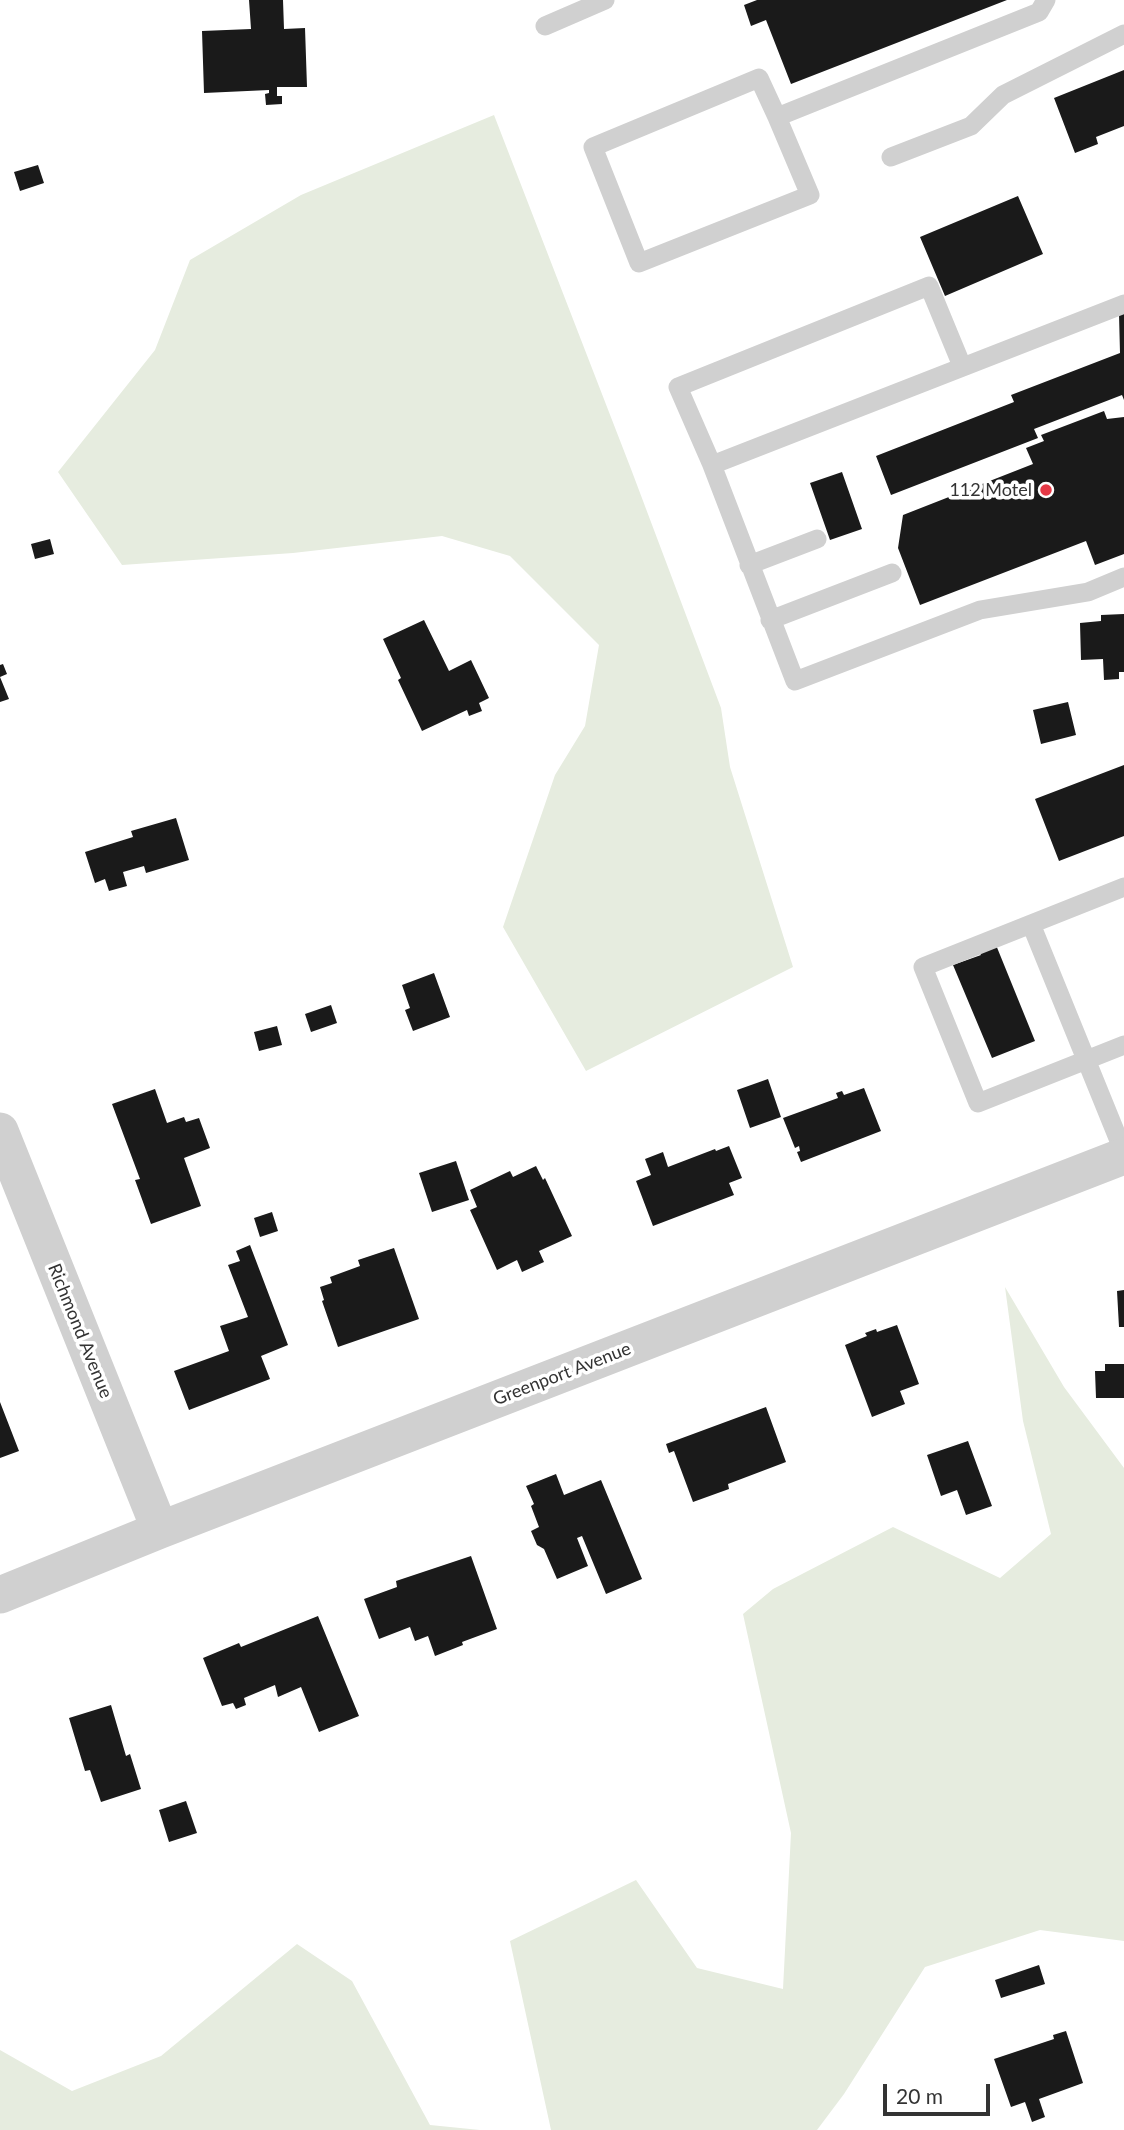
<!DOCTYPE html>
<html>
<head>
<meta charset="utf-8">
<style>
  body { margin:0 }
  #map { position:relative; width:1124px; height:2130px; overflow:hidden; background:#fff; font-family:Lato,sans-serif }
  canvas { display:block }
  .scale { position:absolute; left:883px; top:2084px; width:107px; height:32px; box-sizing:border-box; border:4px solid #333; border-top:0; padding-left:9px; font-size:21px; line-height:24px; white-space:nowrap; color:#333; -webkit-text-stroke:5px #fff; paint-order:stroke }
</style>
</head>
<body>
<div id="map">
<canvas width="1124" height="2130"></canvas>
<div class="scale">20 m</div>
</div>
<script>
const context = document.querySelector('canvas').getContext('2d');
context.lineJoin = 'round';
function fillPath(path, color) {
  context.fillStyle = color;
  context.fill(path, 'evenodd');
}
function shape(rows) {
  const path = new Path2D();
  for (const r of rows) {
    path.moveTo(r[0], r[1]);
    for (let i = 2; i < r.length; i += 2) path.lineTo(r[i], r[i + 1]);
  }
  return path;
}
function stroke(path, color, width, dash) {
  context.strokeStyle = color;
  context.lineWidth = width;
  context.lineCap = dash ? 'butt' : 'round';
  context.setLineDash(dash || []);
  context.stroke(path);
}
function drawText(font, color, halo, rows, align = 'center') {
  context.font = font + ' Lato,sans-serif';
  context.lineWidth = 7;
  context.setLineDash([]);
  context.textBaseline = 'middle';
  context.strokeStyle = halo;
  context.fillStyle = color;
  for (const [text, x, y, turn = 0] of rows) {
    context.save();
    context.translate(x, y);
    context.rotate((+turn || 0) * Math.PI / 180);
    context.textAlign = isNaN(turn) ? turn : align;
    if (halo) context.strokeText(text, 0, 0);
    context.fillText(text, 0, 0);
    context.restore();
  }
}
const green = shape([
  [494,115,631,469,721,708,730,767,793,967,586,1071,503,927,555,775,585,726,599,645,510,556,442,536,293,553,122,565,58,472,155,350,190,260,301,195],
  [1005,1287,1064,1387,1124,1468,1124,1941,1040,1930,925,1967,844,2094,817,2130,551,2130,510,1941,636,1880,697,1968,783,1989,791,1833,743,1614,773,1589,893,1527,1000,1578,1051,1534,1023,1421],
  [297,1944,352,1981,430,2125,480,2130,0,2130,0,2050,72,2091,161,2056]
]);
const building = shape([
  [249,0,283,0,284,29,305,28,307,87,277,87,277,96,282,96,282,104,266,105,265,94,269,93,269,90,204,93,202,31,251,29],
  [757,0,1007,0,791,84,766,20,751,26,744,5],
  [1124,70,1124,126,1096,137,1098,144,1075,153,1054,98],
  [38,165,44,183,20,191,14,172],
  [1018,196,1043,254,945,296,920,237],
  [1124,312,1124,400,1122,395,1034,429,1038,438,891,495,876,456,1014,402,1011,395,1120,353,1119,314],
  [1104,411,1107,419,1124,417,1124,554,1095,565,1086,541,920,605,898,548,903,515,1033,464,1026,448,1044,441,1041,435],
  [842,472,862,529,830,540,810,483],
  [50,539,54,554,35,559,31,544],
  [1124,614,1124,672,1119,672,1119,679,1104,680,1103,659,1081,660,1080,623,1101,621,1101,615],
  [424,620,449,671,471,660,489,698,479,703,482,711,469,716,467,710,422,731,398,680,401,678,383,639],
  [3,664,7,674,0,677,0,665],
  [0,677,9,699,0,702],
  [1068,702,1076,735,1041,744,1033,710],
  [1124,765,1124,836,1059,861,1035,799],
  [176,818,189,860,146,873,144,866,123,872,127,886,109,891,105,879,95,883,85,852,133,837,131,831],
  [996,945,1035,1041,992,1058,953,965,981,955,979,952],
  [434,973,450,1017,413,1031,405,1010,410,1008,402,985],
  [331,1005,337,1023,311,1032,305,1014],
  [277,1026,282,1045,259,1051,254,1032],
  [768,1079,781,1117,750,1128,737,1090],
  [864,1088,881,1131,801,1162,797,1152,800,1151,799,1146,795,1148,783,1118,838,1098,836,1093,842,1091,844,1095],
  [155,1089,167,1123,184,1117,186,1122,199,1118,210,1148,184,1158,201,1206,151,1224,135,1180,140,1179,112,1104],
  [729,1146,742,1178,729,1183,734,1195,653,1226,636,1181,651,1175,645,1159,663,1152,668,1167,715,1149,716,1151],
  [456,1161,469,1200,432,1212,419,1173],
  [536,1166,543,1180,545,1178,572,1236,539,1251,544,1262,522,1272,517,1260,497,1270,470,1210,477,1207,470,1190,510,1171,513,1177],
  [272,1212,278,1231,260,1237,254,1218],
  [250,1245,288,1345,261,1356,270,1379,189,1410,174,1371,229,1351,220,1326,248,1317,228,1265,240,1261,236,1251],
  [394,1248,419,1319,338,1347,322,1301,324,1300,320,1287,332,1283,330,1277,360,1266,358,1260],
  [1124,1290,1124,1327,1119,1327,1117,1291],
  [897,1325,919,1384,900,1391,905,1404,872,1417,845,1345,867,1336,865,1333,876,1329,877,1332],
  [1105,1364,1124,1364,1124,1398,1096,1398,1095,1371,1105,1371],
  [0,1402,19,1451,0,1458],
  [766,1407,786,1462,728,1484,729,1489,693,1502,674,1451,669,1453,666,1444],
  [968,1441,992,1506,966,1515,957,1490,941,1496,927,1455],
  [556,1474,564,1495,601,1480,642,1579,606,1594,582,1536,577,1538,588,1566,557,1579,544,1549,537,1545,531,1531,539,1527,531,1506,534,1504,526,1486],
  [471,1556,497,1629,462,1642,463,1645,435,1656,428,1636,415,1641,410,1627,379,1639,364,1599,397,1587,396,1581],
  [318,1616,359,1716,319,1732,301,1687,278,1697,275,1685,244,1698,246,1705,236,1709,233,1703,222,1706,203,1658,239,1643,241,1647],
  [111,1705,126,1756,130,1754,141,1789,101,1802,90,1770,85,1771,69,1718],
  [186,1801,197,1833,169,1842,159,1810],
  [1039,1965,1045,1984,1001,1998,995,1980],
  [1066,2031,1083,2083,1039,2099,1045,2117,1032,2122,1025,2102,1011,2107,994,2059,1054,2039,1053,2035]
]);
const service = shape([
  [545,26,605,0],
  [777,117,759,78,593,147,639,263,810,195,777,117,1039,12,1046,0],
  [891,157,971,126,1003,95,1124,34],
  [1124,304,712,465,795,681,980,610,1088,592,1124,577],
  [712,465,678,387,929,286,962,366],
  [749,565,817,539],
  [770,620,892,573],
  [1124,887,923,967,978,1103,1124,1045],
  [1031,924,1124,1153]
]);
const minor = shape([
  [0,1131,160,1530],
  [0,1595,160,1530,1124,1156]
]);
const markers = [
  [1046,490,7,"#e63946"]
];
const poiNames = [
  ["112 Motel",1032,490]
];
const streetNames = [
  ["Richmond Avenue",80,1331,68],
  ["Greenport Avenue",562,1374,-21]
];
fillPath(green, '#e6ecdf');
fillPath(building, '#1a1a1a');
stroke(service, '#d0d0d0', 19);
stroke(minor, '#d0d0d0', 37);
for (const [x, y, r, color] of markers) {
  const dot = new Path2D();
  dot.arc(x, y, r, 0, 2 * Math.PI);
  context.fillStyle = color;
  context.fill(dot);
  stroke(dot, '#fff', 2.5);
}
drawText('18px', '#333', '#fff', poiNames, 'right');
drawText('18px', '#333', '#fff', streetNames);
</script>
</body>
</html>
